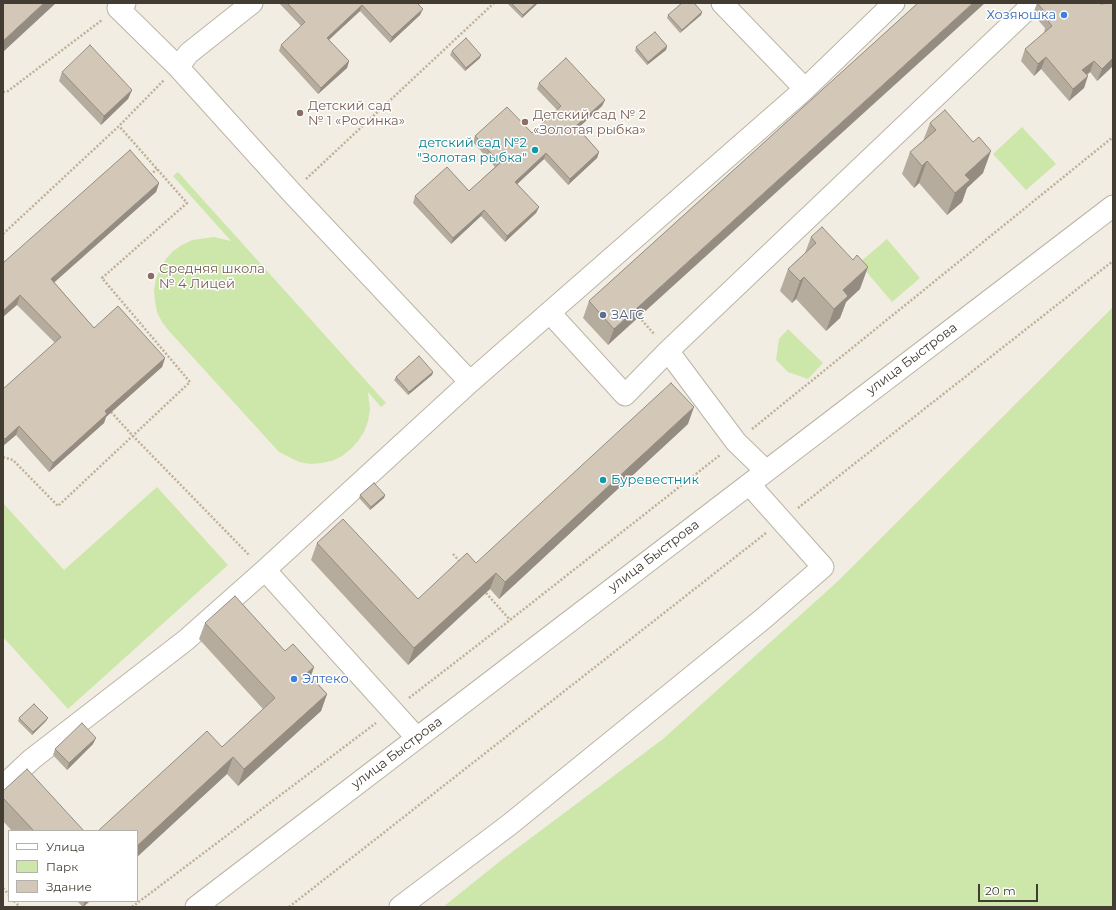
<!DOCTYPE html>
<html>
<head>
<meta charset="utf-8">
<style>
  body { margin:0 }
  #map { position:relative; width:1116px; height:910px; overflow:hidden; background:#f1ede2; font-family:Montserrat,sans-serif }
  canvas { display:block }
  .frame { position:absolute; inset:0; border:4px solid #433c33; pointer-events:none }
  .legend { position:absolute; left:8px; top:830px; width:130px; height:72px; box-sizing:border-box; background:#fff; border:1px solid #b4b1ad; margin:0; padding:5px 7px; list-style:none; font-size:12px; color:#433c33 }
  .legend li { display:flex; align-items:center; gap:8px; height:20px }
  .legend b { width:20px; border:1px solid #b4b1ad }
  .scale { position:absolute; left:978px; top:884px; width:60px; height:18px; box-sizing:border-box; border:2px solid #433c33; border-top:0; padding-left:5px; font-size:12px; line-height:14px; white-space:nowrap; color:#433c33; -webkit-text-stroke:3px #fff; paint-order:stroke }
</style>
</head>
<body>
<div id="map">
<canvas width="1116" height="910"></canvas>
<div class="frame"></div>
<ul class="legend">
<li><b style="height:5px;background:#fff"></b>Улица</li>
<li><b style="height:11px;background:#cde7aa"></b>Парк</li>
<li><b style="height:11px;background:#d3c8b8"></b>Здание</li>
</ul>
<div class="scale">20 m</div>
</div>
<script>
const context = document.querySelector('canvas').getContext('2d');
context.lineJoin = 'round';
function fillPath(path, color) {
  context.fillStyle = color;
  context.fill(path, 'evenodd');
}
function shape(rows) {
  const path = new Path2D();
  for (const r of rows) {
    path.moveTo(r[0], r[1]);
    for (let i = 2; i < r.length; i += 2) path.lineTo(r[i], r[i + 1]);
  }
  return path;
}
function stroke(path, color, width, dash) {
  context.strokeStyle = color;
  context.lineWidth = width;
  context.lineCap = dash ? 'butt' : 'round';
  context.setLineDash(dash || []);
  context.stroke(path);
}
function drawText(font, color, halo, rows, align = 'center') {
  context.font = font + ' Montserrat,sans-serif';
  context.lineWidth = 3;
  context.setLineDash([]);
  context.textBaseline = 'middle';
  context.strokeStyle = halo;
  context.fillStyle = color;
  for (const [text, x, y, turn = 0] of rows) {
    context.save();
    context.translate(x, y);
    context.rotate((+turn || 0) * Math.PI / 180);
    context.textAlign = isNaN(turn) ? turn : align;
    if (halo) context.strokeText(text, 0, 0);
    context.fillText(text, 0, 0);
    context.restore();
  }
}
const green = shape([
  [1022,127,1056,164,1026,190,993,154],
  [178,172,386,403,381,407,368,392,370,410,368,421,364,432,358,441,351,449,342,456,332,461,321,463,310,464,299,462,279,452,169,331,162,322,157,312,155,301,154,290,156,279,160,269,166,259,173,251,182,245,192,240,214,237,231,241,173,176],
  [887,239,920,278,892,302,859,263],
  [1113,307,1113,907,443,907,504,858,663,739,837,582],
  [788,329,823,363,808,379,788,372,776,360,779,339],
  [157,487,228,565,68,709,3,637,3,503,64,570]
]);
const path = shape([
  [3,92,8,91,102,20],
  [150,175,157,169],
  [306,179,494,3],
  [3,234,119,126,164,80],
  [639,317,655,335],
  [111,412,133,436,250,556],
  [752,429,1113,137],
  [3,457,13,460,58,506,190,382,102,278,187,203,119,126],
  [798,508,1113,261],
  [453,554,461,563],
  [486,593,510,620],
  [409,698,510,620,720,455],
  [3,888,9,895],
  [14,901,20,907],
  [132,907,376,723],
  [289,907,766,533]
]);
const minor = shape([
  [125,3,118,8,178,67,292,193,470,382],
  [722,3,805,89],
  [178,67,189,53,252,3],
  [550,313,625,395,668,351,736,442,766,471],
  [668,351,1034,3],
  [265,570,417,738],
  [3,786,32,759,186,640,265,570,470,382,805,89,894,3],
  [196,907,1113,206],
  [400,907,509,825,764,618,823,567,749,484]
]);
const wall = shape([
  [279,3,417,3,420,15,390,43,360,11,329,40,349,61,347,68,318,94,279,51,281,45,301,26],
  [507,3,538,3,522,18],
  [918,3,608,345,583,318,589,301],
  [1037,3,1099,3,1100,4,1113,3,1113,66,1097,81,1090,72,1087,75,1084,88,1069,101,1041,69,1034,76,1021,61,1025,49,1044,33,1045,28,1033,14],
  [702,12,701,15,680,33,667,18,668,15],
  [667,46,666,50,647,65,635,51,636,47],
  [452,51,480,58,465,71,450,55],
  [62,72,132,90,128,99,101,125,59,81],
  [539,83,605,100,602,106,578,128,599,152,597,158,568,185,544,159,517,184,539,207,536,213,505,242,481,216,451,244,413,203,415,196,469,191,495,167,473,142,475,136,532,133,557,110,537,89],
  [930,123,983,173,967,188,962,202,947,215,919,183,914,188,902,174,910,152,923,141],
  [159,183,156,192,54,282,94,328,165,358,162,367,106,417,104,423,49,472,16,435,3,446,3,389,55,343,17,305,3,263],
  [811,237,860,289,846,302,840,318,826,331,796,299,792,303,780,291,788,269,805,253],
  [433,372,432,375,408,395,394,380,396,377],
  [688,424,499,599,490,589,408,665,311,560,317,543,418,599,476,563],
  [360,495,385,495,384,498,370,510,359,498],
  [205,623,285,651,314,667,311,676,327,694,321,711,238,786,227,774,137,857,137,831,222,747,263,709,199,639],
  [19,718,48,718,46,721,32,735,18,721],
  [93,744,67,770,53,755,55,749],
  [3,791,84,831,12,831,3,821],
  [77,901,90,901,83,907]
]);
const shadedWall = shape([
  [44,3,56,3,3,52,3,41],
  [536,3,538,3,522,18,523,15],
  [973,3,985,3,608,345,614,329],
  [362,5,360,11,324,44,327,38],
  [423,9,420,15,390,43,392,37],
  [702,12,701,15,680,33,682,30],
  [667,46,666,50,647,65,648,62],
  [481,55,480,58,465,71,466,68],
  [1046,57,1041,69,1034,76,1038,64],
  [1113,58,1113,66,1097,81,1102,69],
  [349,61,347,68,318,94,321,88],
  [1094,61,1090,72,1078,82,1082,70],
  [1088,76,1084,88,1069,101,1073,89],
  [132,90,128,99,101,125,104,116],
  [605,100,602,106,574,132,576,126],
  [991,151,983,173,967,188,962,202,947,215,955,193,965,175],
  [599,152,597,158,568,185,570,179],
  [546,153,544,159,513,188,515,182],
  [927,161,919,183,914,188,922,166],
  [159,183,156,192,48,288,51,279],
  [539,207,536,213,505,242,507,236],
  [484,210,481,216,451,244,453,238],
  [868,267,860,289,846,302,840,318,826,331,834,309,843,290],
  [804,277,796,299,792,303,800,281],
  [20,295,17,305,3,317,3,311],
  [165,358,162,367,106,417,104,423,49,472,53,463,105,411],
  [433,372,432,375,408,395,409,392],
  [694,407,688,424,499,599,505,582],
  [19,426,16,435,3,446,3,443,5,439],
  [385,495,384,498,370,510,371,507],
  [496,573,490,589,408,665,414,648],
  [314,667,308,683,307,673],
  [327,694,321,711,238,786,244,769],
  [48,718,46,721,32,735,33,732],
  [96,738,93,744,67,770,69,763],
  [233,757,227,774,137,857,137,846],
  [85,901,90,901,83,907]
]);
const building = shape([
  [3,3,44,3,3,41,3,3],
  [287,3,417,3,423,9,392,37,362,5,327,38,349,61,321,88,281,45,305,22,287,3],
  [511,3,536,3,523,15,511,3],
  [682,3,694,3,702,12,682,30,668,15,682,3],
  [918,3,973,3,614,329,589,301,918,3],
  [1037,3,1099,3,1100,4,1113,3,1113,58,1102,69,1094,61,1082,70,1088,76,1073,89,1046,57,1038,64,1025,49,1052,26,1048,21,1051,19,1037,3],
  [655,32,667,46,648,62,636,47,655,32],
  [466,38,481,55,466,68,452,51,466,38],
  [90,45,132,90,104,116,62,72,90,45],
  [566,58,605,100,576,126,599,152,570,179,546,153,515,182,539,207,507,236,484,210,453,238,415,196,447,167,469,191,500,163,475,136,507,107,532,133,561,106,539,83,566,58],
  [945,110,973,142,979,137,991,151,965,175,970,180,955,193,927,161,922,166,910,152,936,130,930,123,945,110],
  [130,150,159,183,51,279,94,328,118,306,165,358,105,411,107,414,53,463,19,426,5,439,3,437,3,389,61,337,20,295,3,311,3,263,130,150],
  [822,227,853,260,857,255,868,267,843,290,848,296,834,309,804,277,800,281,788,269,816,243,811,237,822,227],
  [419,356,433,372,409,392,396,377,419,356],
  [671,383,694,407,505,582,496,573,414,648,317,543,343,519,418,599,467,553,476,563,671,383],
  [374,483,385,495,371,507,360,495,374,483],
  [235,596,285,651,293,644,314,667,307,673,327,694,244,769,233,757,137,846,137,831,98,831,207,731,222,747,275,698,205,623,235,596],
  [34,704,48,718,33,732,19,718,34,704],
  [82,723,96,738,69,763,55,749,82,723],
  [27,769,84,831,34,831,3,798,3,791,27,769]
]);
const markers = [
  [1064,15,4,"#3f7fe0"],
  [300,113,4,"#8d6e63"],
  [525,122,4,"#8d6e63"],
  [535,150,4,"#0f9aa8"],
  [151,276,4,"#8d6e63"],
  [603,315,4,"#5c6f8a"],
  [603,480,4,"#0f9aa8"],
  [294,679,4,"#3f7fe0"]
];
const shopNames = [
  ["Хозяюшка",1056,15],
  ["Элтеко",302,679,"left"]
];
const educationNames = [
  ["Детский сад",308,106],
  ["№ 1 «Росинка»",308,121],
  ["Детский сад № 2",533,115],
  ["«Золотая рыбка»",533,130],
  ["Средняя школа",159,269],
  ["№ 4 Лицей",159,284]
];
const cultureNames = [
  ["детский сад №2",527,143],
  ["\"Золотая рыбка\"",527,158],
  ["Буревестник",611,480,"left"]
];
const serviceNames = [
  ["ЗАГС",611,315]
];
const streetNames = [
  ["улица Быстрова",912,359,-37],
  ["улица Быстрова",654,556,-37],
  ["улица Быстрова",397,753,-37]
];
fillPath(green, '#cde7aa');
stroke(minor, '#bdb4a5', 23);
stroke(path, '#bfaf96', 2.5, [2, 2]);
stroke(minor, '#fff', 21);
fillPath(wall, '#b5ac9e');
fillPath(shadedWall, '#948c81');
fillPath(building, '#d3c8b8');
stroke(building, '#948c81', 1);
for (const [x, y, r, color] of markers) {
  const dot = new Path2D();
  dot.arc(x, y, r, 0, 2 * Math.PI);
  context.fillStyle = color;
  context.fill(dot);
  stroke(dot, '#fff', 1.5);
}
drawText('13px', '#366cbe', '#fff', shopNames, 'right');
drawText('13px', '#785e54', '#fff', educationNames, 'left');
drawText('13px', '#0d838f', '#fff', cultureNames, 'right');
drawText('13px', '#4e5e75', '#fff', serviceNames, 'left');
drawText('13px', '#433c33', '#fff', streetNames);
</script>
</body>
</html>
